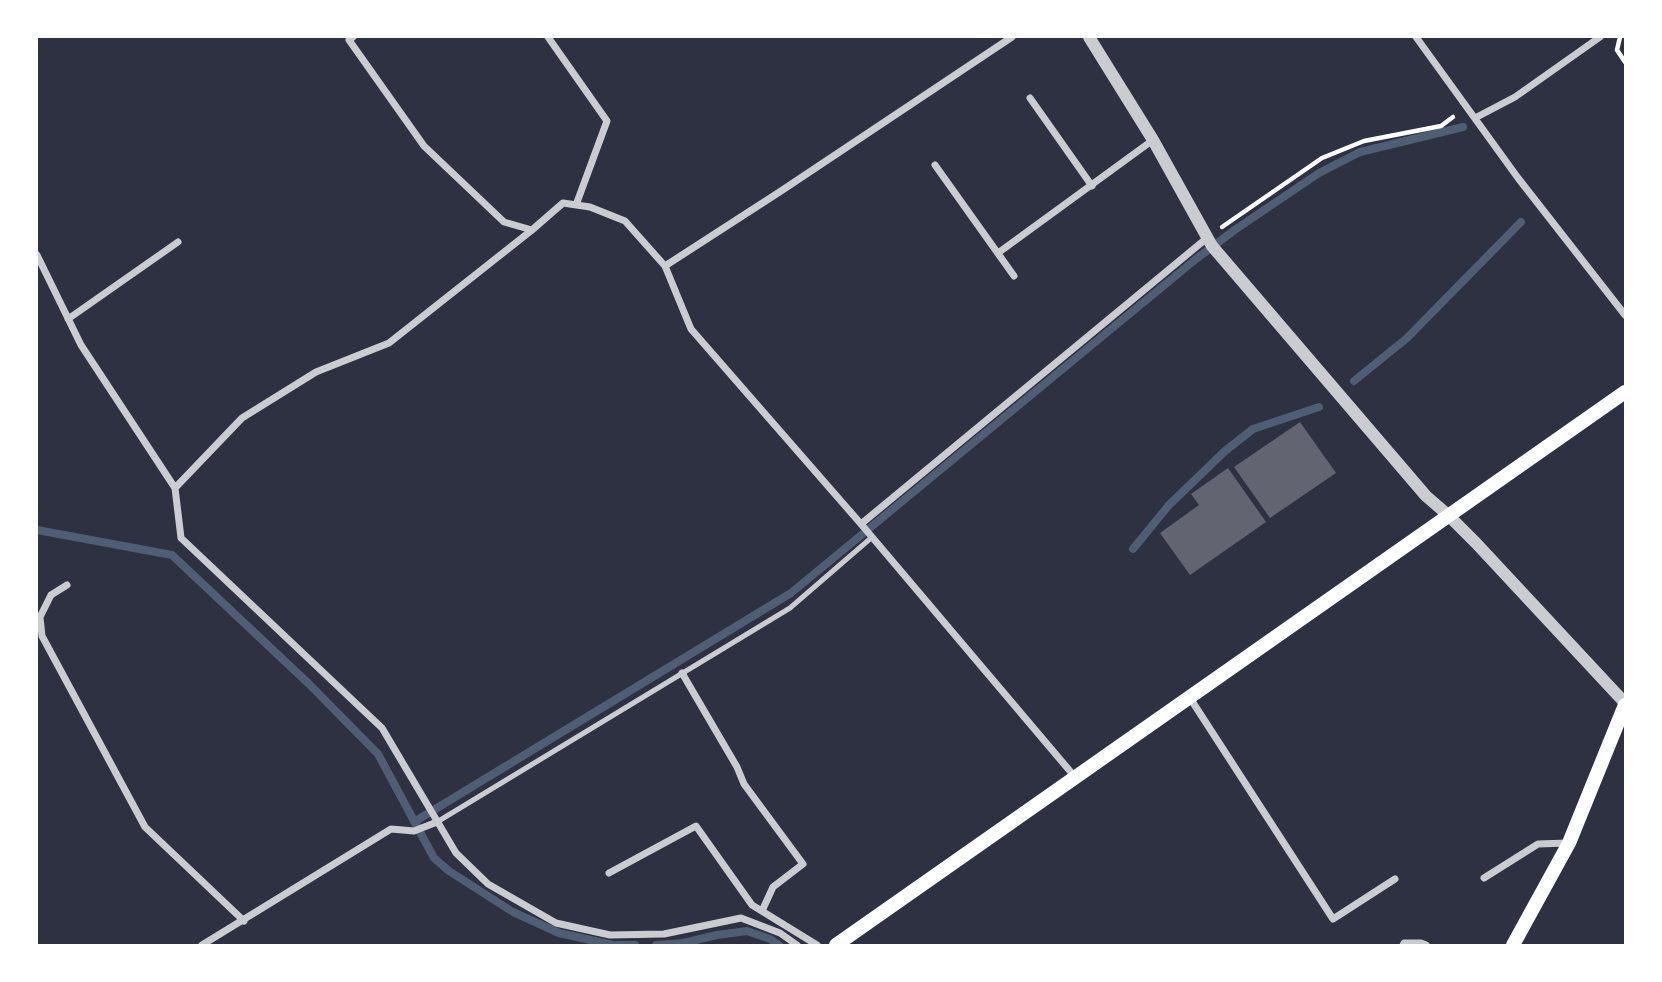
<!DOCTYPE html>
<html>
<head>
<meta charset="utf-8">
<style>
  body { margin:0 }
  #map { position:relative; width:1662px; height:982px; overflow:hidden; background:#2d3142; font-family:Overpass,sans-serif }
  canvas { display:block }
  .frame { position:absolute; inset:0; border:38px solid #fff; pointer-events:none }
</style>
</head>
<body>
<div id="map">
<canvas width="1662" height="982"></canvas>
<div class="frame"></div>
</div>
<script>
const context = document.querySelector('canvas').getContext('2d');
context.lineJoin = 'round';
function shape(rows) {
  const path = new Path2D();
  for (const r of rows) {
    path.moveTo(r[0], r[1]);
    for (let i = 2; i < r.length; i += 2) path.lineTo(r[i], r[i + 1]);
  }
  return path;
}
function stroke(path, color, width, dash) {
  context.strokeStyle = color;
  context.lineWidth = width;
  context.lineCap = dash ? 'butt' : 'round';
  context.setLineDash(dash || []);
  context.stroke(path);
}
function fillPath(path, color) {
  context.fillStyle = color;
  context.fill(path, 'evenodd');
}
const stream = shape([
  [1354,381,1407,338,1521,222],
  [37,530,172,555,309,684,378,754,434,858,449,871,513,912,559,933,613,945,635,945],
  [1133,549,1169,505,1225,451,1253,429,1319,407],
  [414,822,791,593,1196,259,1236,229,1319,173,1360,152,1463,127],
  [656,945,683,943,717,935,747,931,770,939,779,945]
]);
const building = shape([
  [1300,422,1336,473,1270,518,1234,467],
  [1228,468,1266,522,1190,575,1160,533,1199,505,1191,494]
]);
const path = shape([
  [1620,37,1617,50,1625,62],
  [1222,227,1322,158,1364,141,1441,126,1453,117]
]);
const service = shape([
  [437,822,790,608,871,538]
]);
const minor = shape([
  [353,37,349,40,424,146,504,222,532,230,563,203,590,207,625,221,665,266,691,329,861,524,1075,777],
  [548,37,607,121,576,205],
  [1416,37,1518,178,1625,315],
  [1030,98,1092,186],
  [1475,118,1515,97,1600,37],
  [935,165,1014,276],
  [998,253,1153,140],
  [37,255,81,345,175,488,181,538,382,728,456,853,488,884,556,923,610,935,664,934,741,918,780,933,797,945],
  [665,266,781,191,1012,37],
  [68,319,178,242],
  [175,488,242,418,316,372,389,343,532,230],
  [861,524,1207,238],
  [67,585,51,595,40,617,42,636,145,827,244,921],
  [682,673,737,767,744,784,803,864,773,887,762,911],
  [1190,698,1333,919,1395,879],
  [609,873,696,826,752,905,817,945],
  [1484,878,1538,844,1568,843],
  [202,945,391,829,414,831,437,822],
  [1403,945,1404,943,1421,943,1426,945]
]);
const tertiary = shape([
  [1089,37,1153,140,1212,246,1426,496,1448,515,1476,543,1625,703]
]);
const secondary = shape([
  [836,945,1625,392],
  [1513,945,1569,843,1625,705]
]);
stroke(stream, '#4f5d75', 8);
fillPath(building, '#626471');
stroke(path, '#fff', 4.5);
stroke(service, '#caccd0', 5);
stroke(minor, '#caccd0', 7);
stroke(tertiary, '#caccd0', 12);
stroke(secondary, '#fff', 14);
</script>
</body>
</html>
